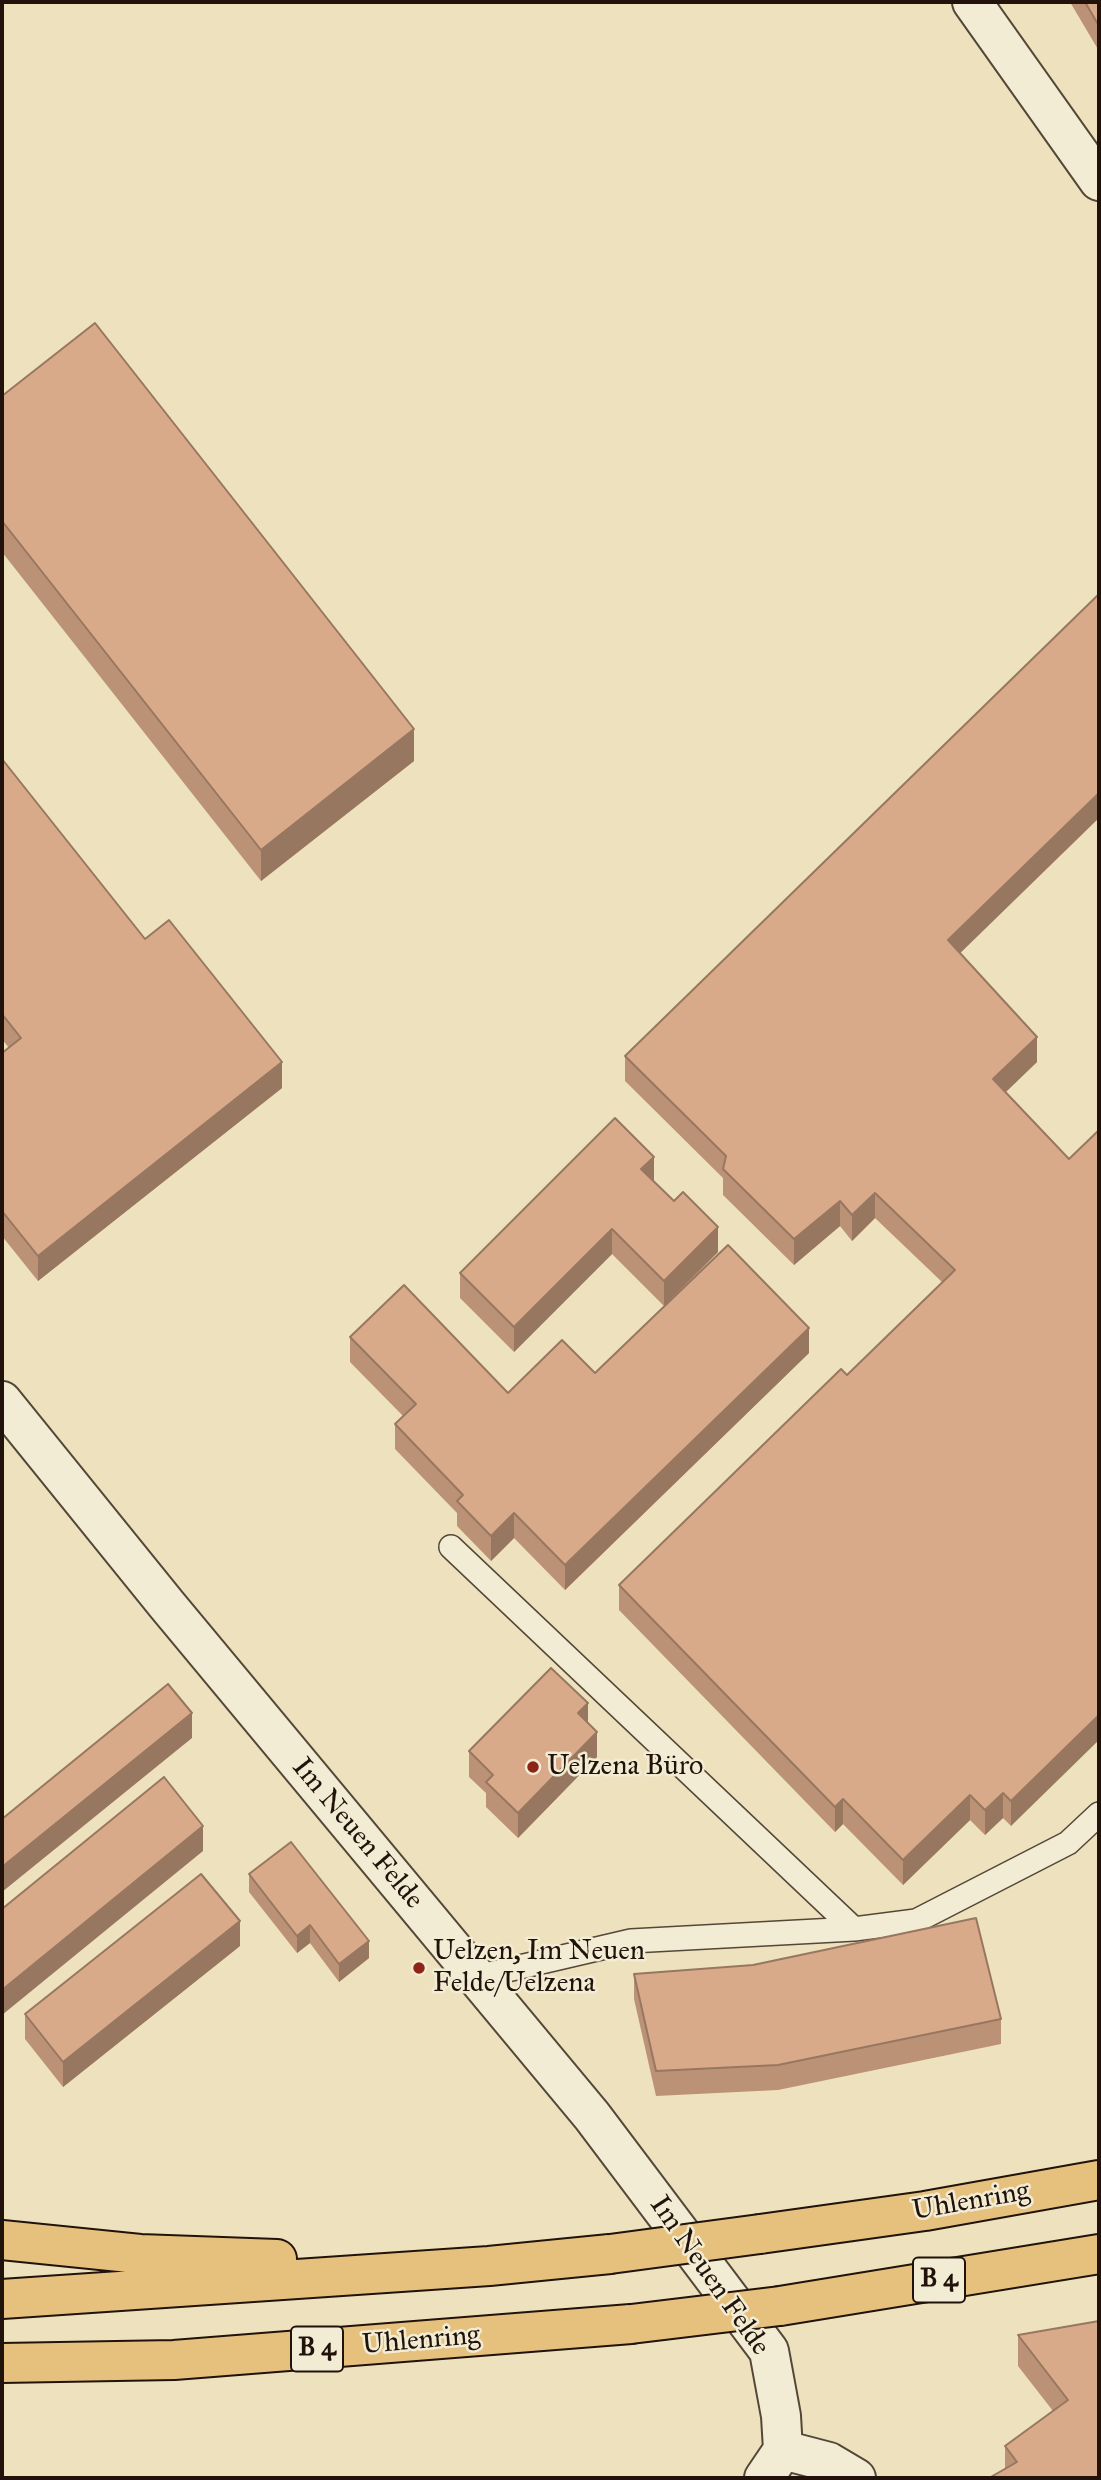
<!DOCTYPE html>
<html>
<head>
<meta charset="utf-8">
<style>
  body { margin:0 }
  #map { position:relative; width:1101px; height:2480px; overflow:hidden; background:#ede2bd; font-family:"IM FELL Great Primer",serif }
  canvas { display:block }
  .frame { position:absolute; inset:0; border:4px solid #21130b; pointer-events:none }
</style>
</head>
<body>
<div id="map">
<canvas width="1101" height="2480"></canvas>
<div class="frame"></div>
</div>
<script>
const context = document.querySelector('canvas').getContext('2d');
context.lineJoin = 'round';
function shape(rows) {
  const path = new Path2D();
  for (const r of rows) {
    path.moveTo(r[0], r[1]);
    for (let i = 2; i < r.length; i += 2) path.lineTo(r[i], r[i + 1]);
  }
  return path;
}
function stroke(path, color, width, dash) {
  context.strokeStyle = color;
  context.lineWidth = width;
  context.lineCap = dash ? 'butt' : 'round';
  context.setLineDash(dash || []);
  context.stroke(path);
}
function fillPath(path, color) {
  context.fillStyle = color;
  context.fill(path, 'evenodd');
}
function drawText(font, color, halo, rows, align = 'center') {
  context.font = font + ' "IM FELL Great Primer",serif';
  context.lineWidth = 5;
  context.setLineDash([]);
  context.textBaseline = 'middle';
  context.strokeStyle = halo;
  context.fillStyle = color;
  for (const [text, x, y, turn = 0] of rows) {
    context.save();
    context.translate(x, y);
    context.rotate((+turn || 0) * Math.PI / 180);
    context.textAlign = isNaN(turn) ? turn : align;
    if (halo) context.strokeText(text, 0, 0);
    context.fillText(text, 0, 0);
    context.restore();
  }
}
const service = shape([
  [451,1547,854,1929],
  [477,1977,631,1941,854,1929,916,1921,1068,1843,1099,1814]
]);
const minor = shape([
  [972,2,1099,181],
  [2,1401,167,1605,592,2116,769,2351,781,2416,783,2450,829,2462,856,2478],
  [764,2478,783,2450]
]);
const trunk = shape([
  [760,2234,925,2211,1099,2180],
  [2,2240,140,2254,277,2259],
  [2,2299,489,2266,610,2254],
  [780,2306,1099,2254],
  [2,2363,174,2360,631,2324]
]);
const trunkBridge = shape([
  [610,2254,760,2234],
  [631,2324,780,2306]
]);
const wall = shape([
  [1070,2,1099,2,1099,51],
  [2,396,414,761,261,881,2,552],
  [2,759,145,939,282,1088,38,1281,2,1236,2,1053,9,1048,2,1039],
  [960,953,1037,1062,1006,1092,1069,1159,1011,1826,1003,1818,985,1835,970,1820,903,1885,843,1824,835,1832,619,1610,619,1585,847,1375,942,1282,875,1218,852,1241,840,1226,794,1265,723,1195,723,1178,625,1081,625,1056],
  [654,1182,718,1252,664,1306,612,1254,514,1352,460,1298,460,1273],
  [350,1337,508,1393,595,1373,809,1353,565,1590,514,1538,491,1561,457,1526,457,1513,395,1449,395,1424,403,1416,350,1362],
  [588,1722,597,1757,518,1838,486,1807,486,1793,469,1777,469,1751],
  [249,1874,369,1958,339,1982,310,1943,297,1953,249,1892],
  [240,1946,63,2087,25,2039,25,2014],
  [634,1974,1001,2019,1001,2044,778,2090,656,2096,634,1999],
  [1099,2321,1099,2478,1005,2469,1005,2446,1053,2411,1018,2366,1018,2335]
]);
const shadedWall = shape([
  [414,729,414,761,261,881,261,850],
  [1099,793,1099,818,948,965,948,940],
  [1037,1037,1037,1062,993,1104,993,1079],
  [282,1062,282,1088,38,1281,38,1256],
  [654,1157,654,1182,641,1169],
  [875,1193,875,1218,852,1241,852,1215],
  [840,1201,840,1226,794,1265,794,1239],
  [718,1227,718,1252,664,1306,664,1281],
  [612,1229,612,1254,514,1352,514,1327],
  [809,1328,809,1353,565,1590,565,1565],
  [514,1513,514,1538,491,1561,491,1536],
  [588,1703,588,1729,578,1713],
  [192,1713,192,1738,2,1892,2,1867],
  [1099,1715,1099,1740,1011,1826,1011,1801],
  [597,1732,597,1757,518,1838,518,1813],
  [1003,1793,1003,1818,985,1835,985,1810],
  [970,1795,970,1820,903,1885,903,1860],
  [843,1799,843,1824,835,1832,835,1807],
  [203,1826,203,1851,2,2015,2,1990],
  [240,1921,240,1946,63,2087,63,2062],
  [310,1925,310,1943,297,1953,297,1936],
  [369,1941,369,1958,339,1982,339,1964]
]);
const building = shape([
  [1085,2,1099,2,1099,26,1085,2],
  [95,323,414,729,261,850,2,521,2,396,95,323],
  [1099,594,1099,793,948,940,1037,1037,993,1079,1069,1159,1099,1130,1099,1715,1011,1801,1003,1793,985,1810,970,1795,903,1860,843,1799,835,1807,619,1585,841,1369,847,1375,955,1270,875,1193,852,1215,840,1201,794,1239,723,1169,726,1156,625,1056,1099,594],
  [2,759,145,939,169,920,282,1062,38,1256,2,1211,2,1053,21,1038,2,1014,2,759],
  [615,1118,654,1157,641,1169,674,1201,683,1192,718,1227,664,1281,612,1229,514,1327,460,1273,615,1118],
  [728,1245,809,1328,565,1565,514,1513,491,1536,457,1501,463,1495,395,1424,416,1404,350,1337,404,1285,508,1393,562,1340,595,1373,728,1245],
  [551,1668,588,1703,578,1713,597,1732,518,1813,486,1782,493,1775,469,1751,551,1668],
  [168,1684,192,1713,2,1867,2,1819,168,1684],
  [164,1777,203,1826,2,1990,2,1909,164,1777],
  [291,1842,369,1941,339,1964,310,1925,297,1936,249,1874,291,1842],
  [201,1874,240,1921,63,2062,25,2014,201,1874],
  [976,1918,1001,2019,778,2065,656,2071,634,1974,753,1965,976,1918],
  [1099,2321,1099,2478,989,2478,1017,2462,1005,2446,1068,2400,1018,2335,1099,2321]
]);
const markers = [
  [533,1767,7,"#8f2418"],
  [419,1968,7,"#8f2418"]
];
const shields = [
  [939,2280,52],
  [317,2349,52]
];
const shieldNames = [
  ["B 4",939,2280],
  ["B 4",317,2349]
];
const poiNames = [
  ["Uelzena Büro",547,1767],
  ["Uelzen, Im Neuen",433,1952],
  ["Felde/Uelzena",433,1984]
];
const streetNames = [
  ["Im Neuen Felde",357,1834,50],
  ["Uhlenring",971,2202,-10],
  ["Im Neuen Felde",709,2276,55],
  ["Uhlenring",421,2341,-5]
];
stroke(service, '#544738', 26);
stroke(minor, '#544738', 42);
stroke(trunk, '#21130b', 42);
stroke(service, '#f3ecd4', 23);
stroke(minor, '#f3ecd4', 38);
stroke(trunk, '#e6c17e', 38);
stroke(trunkBridge, '#21130b', 42, []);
stroke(trunkBridge, '#e6c17e', 38);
fillPath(wall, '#bb9276');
fillPath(shadedWall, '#987760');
fillPath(building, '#d9aa89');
stroke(building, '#987760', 2);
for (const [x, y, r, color] of markers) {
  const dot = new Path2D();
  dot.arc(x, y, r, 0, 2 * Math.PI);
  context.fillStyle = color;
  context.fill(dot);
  stroke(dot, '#f3ecd4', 2.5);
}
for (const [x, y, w] of shields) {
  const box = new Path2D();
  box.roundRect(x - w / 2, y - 22.5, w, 45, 5);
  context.fillStyle = '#f3ecd4';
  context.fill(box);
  stroke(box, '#21130b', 2);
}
drawText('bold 26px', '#21130b', null, shieldNames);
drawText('28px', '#21130b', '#f3ecd4', poiNames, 'left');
drawText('28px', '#21130b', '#f3ecd4', streetNames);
</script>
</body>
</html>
